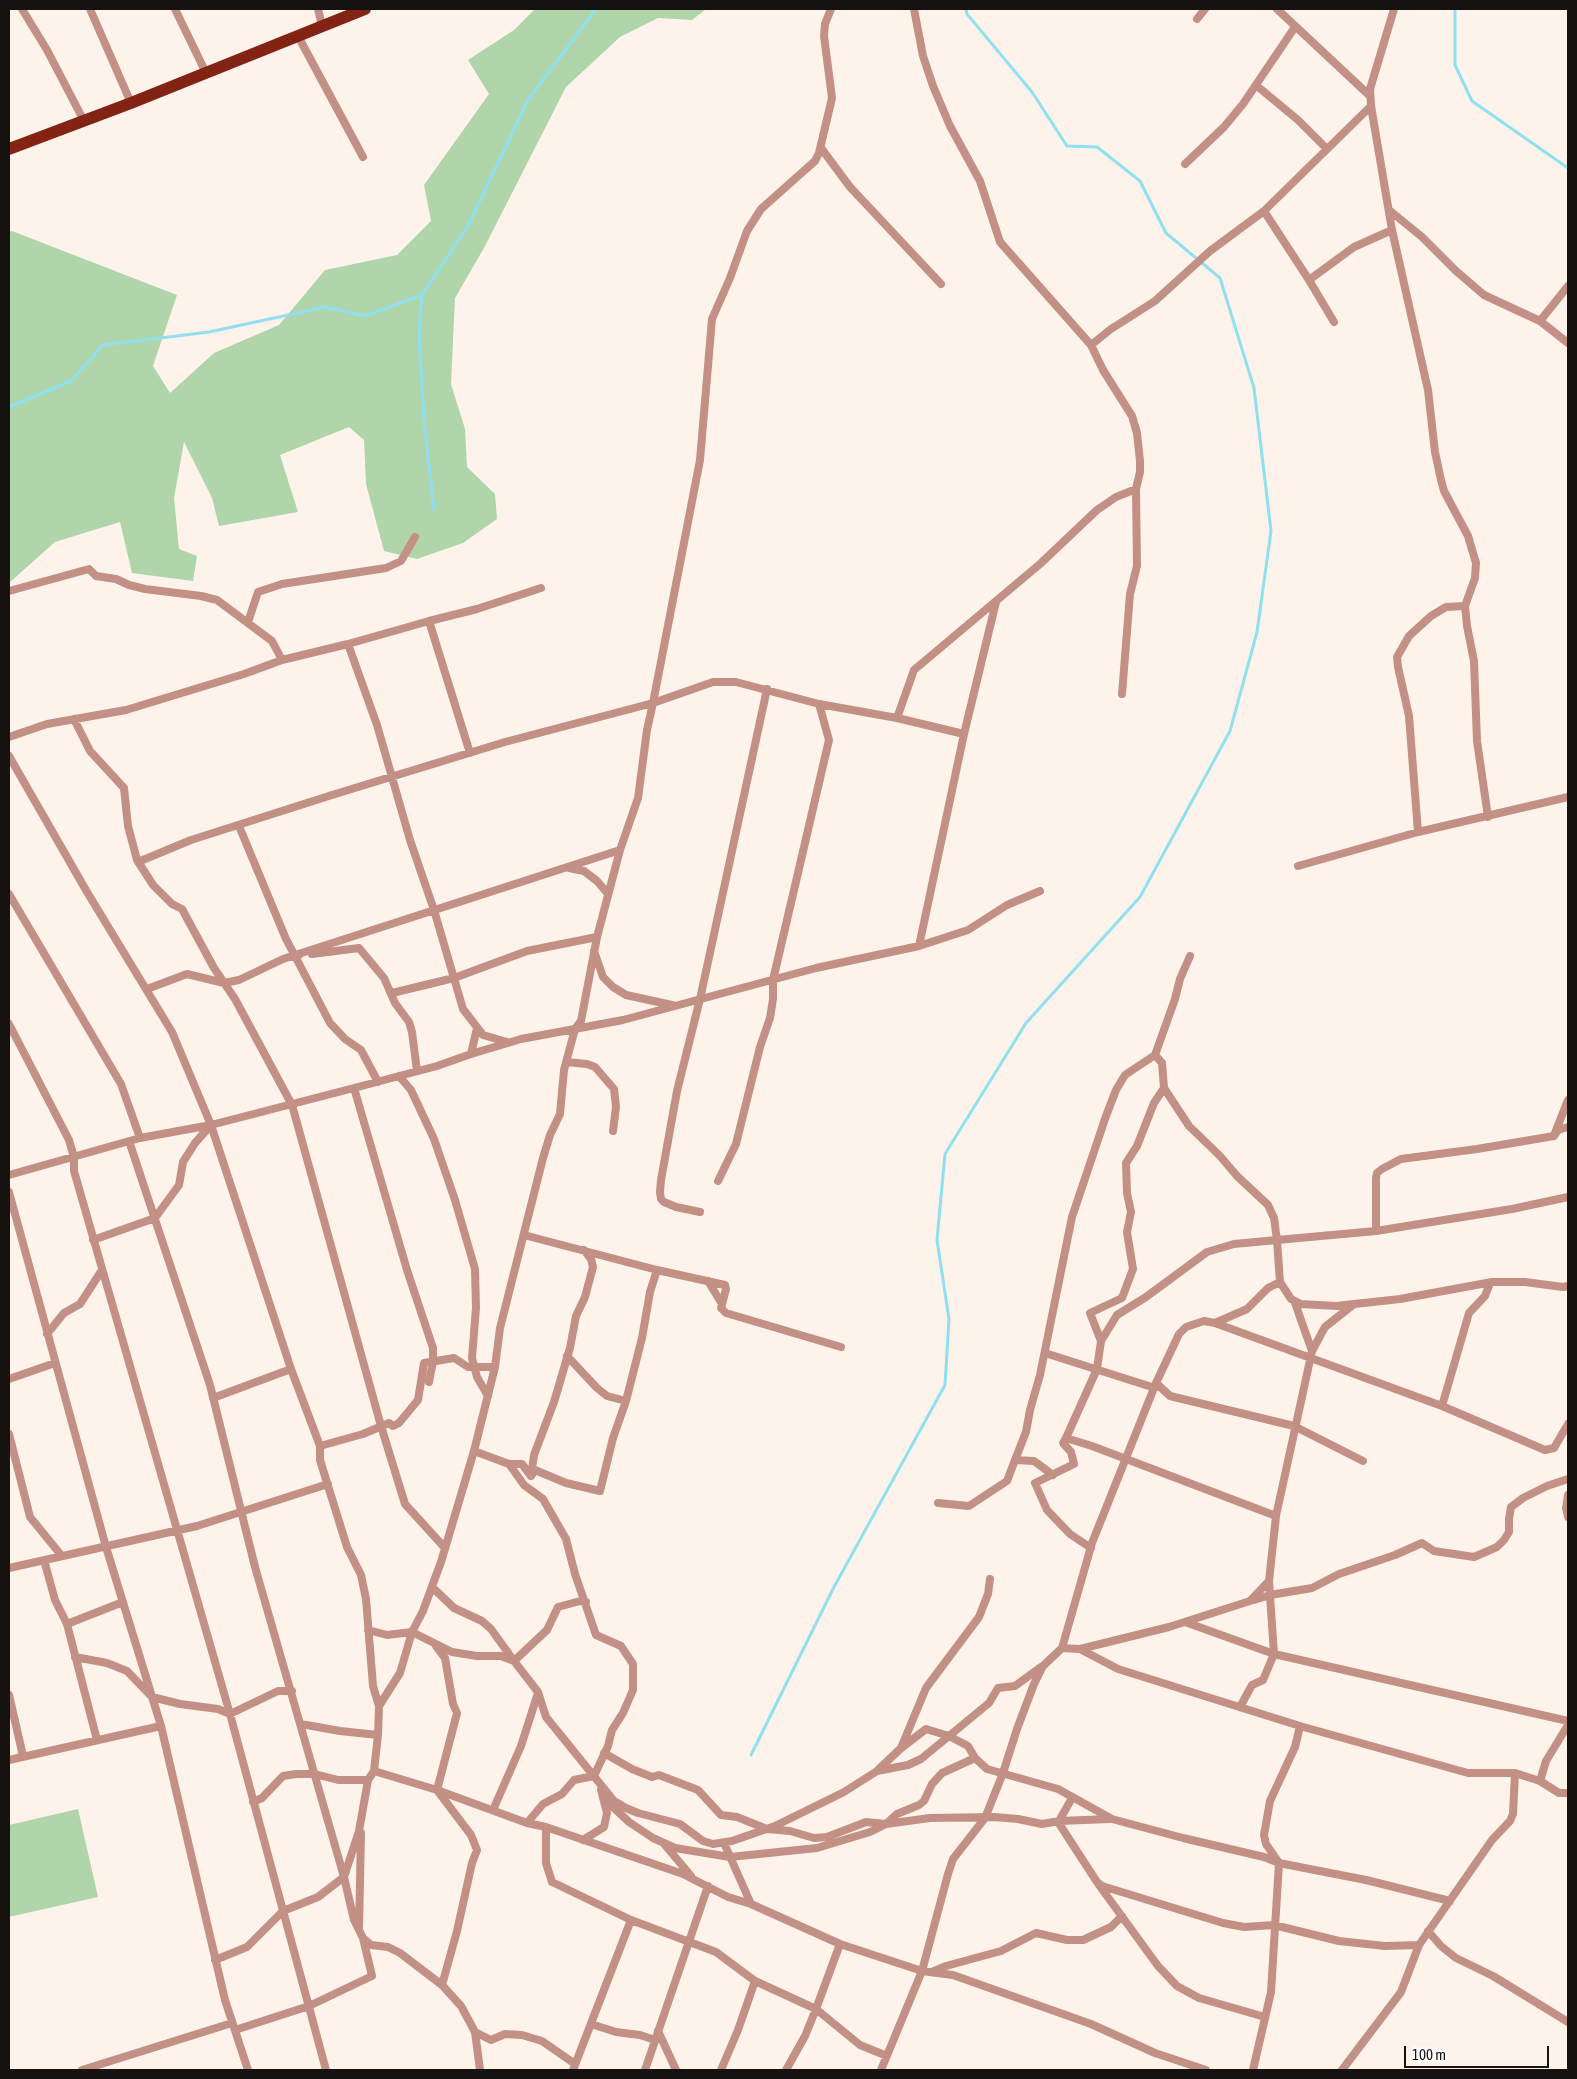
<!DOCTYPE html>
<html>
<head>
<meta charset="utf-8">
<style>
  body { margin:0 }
  #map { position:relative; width:1577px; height:2079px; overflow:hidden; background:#fef3eb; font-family:"Asap Condensed",sans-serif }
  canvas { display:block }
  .frame { position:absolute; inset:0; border:10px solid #16120f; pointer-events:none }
  .scale { position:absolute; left:1404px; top:2046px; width:145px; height:22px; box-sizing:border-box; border:2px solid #16120f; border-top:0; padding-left:6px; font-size:15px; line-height:18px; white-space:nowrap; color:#16120f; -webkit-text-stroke:4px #fff; paint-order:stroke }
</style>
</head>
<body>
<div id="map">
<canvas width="1577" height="2079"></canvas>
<div class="frame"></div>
<div class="scale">100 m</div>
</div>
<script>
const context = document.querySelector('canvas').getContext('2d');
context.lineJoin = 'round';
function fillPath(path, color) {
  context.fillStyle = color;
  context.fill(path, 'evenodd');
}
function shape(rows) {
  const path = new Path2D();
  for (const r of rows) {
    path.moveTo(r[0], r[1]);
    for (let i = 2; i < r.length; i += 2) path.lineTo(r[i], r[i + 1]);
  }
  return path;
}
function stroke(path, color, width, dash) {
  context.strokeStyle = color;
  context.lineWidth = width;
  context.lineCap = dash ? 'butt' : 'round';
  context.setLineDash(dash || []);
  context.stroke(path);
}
const green = shape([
  [535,9,706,9,692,20,658,18,620,37,566,87,484,248,455,298,451,384,465,429,467,467,495,494,497,519,463,543,417,559,384,551,366,484,364,440,349,427,280,455,298,512,219,526,212,498,184,442,174,498,179,549,197,556,193,581,132,573,120,522,55,542,9,583,9,232,12,231,177,295,153,366,170,393,214,353,279,325,325,270,397,255,431,221,424,185,489,94,468,60,514,30],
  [78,1809,98,1897,9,1917,9,1825]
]);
const stream = shape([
  [1455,9,1455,65,1472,101,1568,168],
  [9,407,71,381,103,345,209,332,325,307,365,316,422,295],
  [434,510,424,420,419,333,422,295,469,224,528,100,596,9],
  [751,1755,834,1587,945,1385,949,1319,937,1240,945,1154,1026,1023,1140,897,1230,731,1257,632,1271,531,1254,388,1220,278,1166,233,1140,181,1097,147,1067,146,1032,92,967,14,966,9]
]);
const minor = shape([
  [22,9,47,50,84,121],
  [90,9,131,103],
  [175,9,206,73],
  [318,9,322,26],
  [914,9,923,56,933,86,950,126,980,181,1000,242,1091,345,1103,370,1132,416,1137,433,1140,461,1140,472,1136,489,1137,566,1130,594,1122,694],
  [1277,9,1370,96],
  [1394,9,1370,89,1371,106,1392,230,1428,390,1435,452,1441,480,1444,491,1468,536,1476,563,1475,578,1465,606,1467,626,1474,661,1477,741,1488,817],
  [1197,19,1205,9],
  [298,36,363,157],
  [1257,86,1298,120,1326,148],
  [821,148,850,187,941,284],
  [1185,164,1224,127,1243,104,1295,27],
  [1389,210,1422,237,1455,270,1484,295,1540,321,1568,343],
  [1264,211,1309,280,1334,322],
  [1309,280,1354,247,1392,230],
  [1540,321,1568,286],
  [1091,345,1111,329,1155,301,1210,251,1264,211,1371,106],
  [9,591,89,569,96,576,116,579,129,585,145,589,201,596,217,600,272,641,282,660,348,644,377,725,410,840,434,910,463,1009,483,1035,507,1042],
  [429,621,477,609,541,588],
  [248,622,258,592,282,584,386,568,401,561,415,537],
  [348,644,429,621,470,753],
  [897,718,914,670,1040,564,1097,510,1116,497,1136,489],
  [74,719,90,751,124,788,128,826,137,860,153,885,172,904,182,909,214,968,235,999,292,1105,381,1426,405,1504,445,1548],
  [9,737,47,724,126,710,244,674,282,660],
  [9,756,87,892,172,1032,211,1125,291,1369,320,1446,320,1460,347,1547,361,1575,366,1599,373,1686,379,1706,378,1735,374,1771,368,1780,359,1831,344,1877,318,1897,283,1911,247,1947,215,1960],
  [239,826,286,939,295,956,299,955],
  [1418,832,1409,716,1398,667,1397,657,1409,636,1431,616,1446,607,1465,606],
  [138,862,191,840,332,795,505,742,653,703,713,682,736,682,819,704,897,718,964,734],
  [1298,866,1418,832,1568,797],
  [569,868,584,871,597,881,608,894],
  [9,894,121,1084,140,1138],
  [919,946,964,734,996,602],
  [594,951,603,977,613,987,626,995,672,1005],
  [312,954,359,948,384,978,395,1003,409,1022,412,1032,417,1071],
  [295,956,330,1023,345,1039,361,1050,378,1082],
  [147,989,187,974,224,983,239,980,283,959,620,850],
  [392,993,454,978,527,951,597,937],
  [9,1024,69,1140,74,1157,74,1171,230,1714,326,2070],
  [471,1054,477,1028],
  [566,1062,587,1064,595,1067,614,1089,616,1107,613,1131],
  [399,1076,411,1090,434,1139,455,1200,475,1269,476,1308,472,1358,477,1377,488,1396],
  [354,1088,407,1270,433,1348,433,1362,429,1382],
  [1164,1088,1154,1103,1137,1146,1126,1163,1127,1193,1131,1212,1127,1232,1133,1269,1122,1298,1090,1313,1101,1341,1097,1369,1066,1438,1092,1446,1276,1516,1269,1581,1274,1654,1263,1680,1252,1685,1240,1707],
  [1555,1133,1568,1100],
  [129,1141,210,1385,255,1567,344,1877,354,1920,363,1938,371,1945,388,1947,400,1953,442,1985,461,2006,475,2032,480,2070],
  [9,1175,140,1138,211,1125,354,1088,437,1066,471,1054,521,1039,623,1020,816,968,919,946,968,930,1007,905,1040,891],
  [718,1181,736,1144,760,1047,770,1018,773,999,773,980,829,740,819,704],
  [9,1192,106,1547,161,1726,225,2000,248,2070],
  [1568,1197,1512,1209,1376,1231,1277,1240,1280,1282,1291,1299,1301,1304,1336,1306,1400,1299,1492,1282,1525,1282,1563,1287,1568,1286],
  [700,1212,676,1207,664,1202,661,1199,660,1192,661,1180,677,1091,700,999,767,689],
  [1376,1231,1376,1178,1377,1173,1382,1169,1401,1159,1477,1149,1554,1136,1558,1130,1568,1127],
  [524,1235,657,1270,725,1285,726,1289,721,1308,726,1313,841,1347],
  [93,1240,155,1218,179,1185,183,1162,195,1143,211,1125],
  [708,1281,722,1304],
  [1295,1303,1312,1351],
  [1215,1323,1247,1309,1268,1288,1280,1282],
  [47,1334,64,1313,80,1304,102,1270],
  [1101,1341,1117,1315,1146,1297,1207,1252,1234,1244,1277,1240,1274,1218,1268,1205,1237,1176,1220,1156,1189,1126,1164,1088,1162,1063,1155,1055,1175,999,1180,979,1190,956],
  [1045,1353,1155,1388],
  [567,1356,597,1388,607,1396,626,1401],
  [9,1379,55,1363],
  [1156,1383,1170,1396,1294,1426,1363,1461],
  [213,1398,291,1369],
  [1442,1406,1469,1313,1485,1296,1490,1283],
  [9,1434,30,1517,61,1555],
  [1066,1438,1063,1443,1071,1452,1074,1464,1035,1483,1047,1510,1070,1534,1091,1548],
  [320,1446,363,1434,389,1423,393,1426,399,1423,418,1400,424,1363,454,1358,468,1367,495,1367],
  [474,1451,509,1464,522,1464,531,1476,535,1470,566,1483,600,1491,613,1438,626,1401,642,1338,650,1292,657,1270],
  [1015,1460,1026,1432,1030,1410,1040,1375,1072,1217,1106,1116,1116,1090,1125,1075,1155,1055],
  [509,1464,524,1485,543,1499,566,1539,575,1574,596,1635,621,1646,633,1664,633,1690,623,1713,612,1730,608,1746,594,1776,574,1780,562,1794,543,1804,527,1823],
  [531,1476,534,1455,554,1402,570,1348,576,1316,585,1297,593,1267,591,1259,584,1250],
  [1568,1495,1566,1508,1568,1517],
  [938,1503,969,1506,1007,1481,1015,1460,1034,1461,1053,1475],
  [1276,1516,1312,1351,1325,1327,1354,1304],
  [44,1560,55,1600,67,1624,123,1602],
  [9,1568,197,1526,328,1484],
  [432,1587,454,1608,482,1621,491,1629,514,1661,547,1630,558,1607,580,1601,586,1602],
  [1254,1600,1270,1595,1312,1588,1339,1574,1395,1555,1422,1543,1434,1551,1474,1557,1497,1547,1504,1540,1509,1532,1509,1519,1511,1507,1523,1498,1547,1486,1568,1479],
  [1185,1622,1274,1654,1568,1721],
  [67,1624,97,1740],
  [368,1630,387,1635,412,1632,452,1652,477,1656,501,1656,514,1661,538,1692,546,1717,614,1801,626,1808,638,1813,680,1824,703,1841,713,1844,732,1841,775,1826,844,1792,877,1771,908,1765,921,1759,949,1736,968,1746,975,1758,987,1769,1058,1789,1112,1819,1183,1838,1264,1857,1279,1863,1271,1992,1253,2070],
  [436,1646,445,1658,453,1704,457,1713,437,1790,471,1835,477,1850,472,1863,457,1931,442,1985],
  [1062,1648,1080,1649,1118,1669,1300,1726,1468,1773,1515,1773,1540,1781,1559,1793,1568,1793],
  [1080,1649,1169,1627,1250,1601,1269,1581],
  [75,1657,107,1663,127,1671,152,1697,180,1704,218,1709,230,1714,278,1691,292,1691],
  [9,1695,23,1756],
  [379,1706,400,1673,412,1632,423,1611,441,1562,474,1451,495,1367,500,1328,543,1158,550,1135,560,1114,564,1070,575,1029,581,1021,597,937,620,850,638,798,647,730,653,703,700,460,712,319,730,278,747,231,761,209,815,161,819,153,832,98,824,36,825,24,831,9],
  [301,1724,340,1731,378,1735],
  [1300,1726,1295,1747,1270,1801,1264,1835,1266,1844,1279,1863,1366,1880,1450,1901],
  [901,1748,926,1688,979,1617,988,1594,990,1579],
  [604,1753,632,1769,652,1777,659,1775,698,1790,721,1815,737,1817,767,1829,790,1831,814,1838,827,1837,866,1822,886,1824,897,1814,919,1805,924,1801,932,1784,942,1773,975,1758],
  [9,1760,161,1726],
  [878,1770,900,1749,926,1729,949,1736,989,1703,998,1688,1015,1686,1041,1667],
  [374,1771,437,1790,527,1823,546,1827,683,1874,728,1897,751,1904,840,1944,922,1971,953,1975,1091,2024,1155,2053,1206,2070],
  [1540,1781,1546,1761,1568,1725],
  [607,1797,612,1806,629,1822,653,1838,675,1848,730,1857,817,1848,870,1832,886,1824,930,1818,994,1817,1018,1819,1042,1824,1059,1821,1110,1819],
  [1072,1798,1059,1821,1060,1825,1097,1882,1102,1886,1223,1923,1244,1927,1274,1925,1339,1941,1385,1946,1419,1945],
  [253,1802,262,1798,283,1776,296,1774,315,1774,338,1780,368,1780],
  [493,1810,521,1746,538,1693],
  [546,1827,546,1863,552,1882,631,1920,716,1952,755,1981,816,2009,860,2045,887,2056],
  [583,1840,604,1827,607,1813,601,1790],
  [724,1843,751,1904],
  [665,1845,691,1876],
  [1099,1885,1158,1966,1177,1986,1199,1998,1265,2017],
  [359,1929,361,1833],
  [1428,1931,1441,1946,1456,1958,1493,1976,1568,2022],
  [932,1972,946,1966,1001,1951,1036,1933,1067,1940,1083,1940,1111,1927,1122,1916],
  [591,2024,616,2032,640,2035,655,2040],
  [235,2030,309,2006,372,1976,363,1938],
  [658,2031,676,2070],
  [475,2032,491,2040,505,2034,522,2035,542,2041,575,2064],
  [82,2070,232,2023],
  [573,2070,631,1920],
  [645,2070,708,1886],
  [721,2070,738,2030,755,1981],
  [786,2070,805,2036,816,2009,840,1944],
  [881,2070,922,1971,948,1874,953,1859,985,1818,1003,1773,1017,1729,1034,1684,1043,1666,1062,1648,1092,1543,1156,1383,1179,1334,1186,1327,1204,1321,1215,1323,1442,1406,1545,1450,1554,1448,1568,1424],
  [1342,2070,1401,1992,1419,1945,1492,1840,1510,1821,1513,1814,1515,1773]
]);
const trunk = shape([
  [9,149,131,103,365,9]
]);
fillPath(green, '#b0d5ab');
stroke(stream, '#90e0f0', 3);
stroke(minor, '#c29085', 8);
stroke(trunk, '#832314', 12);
</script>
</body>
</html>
